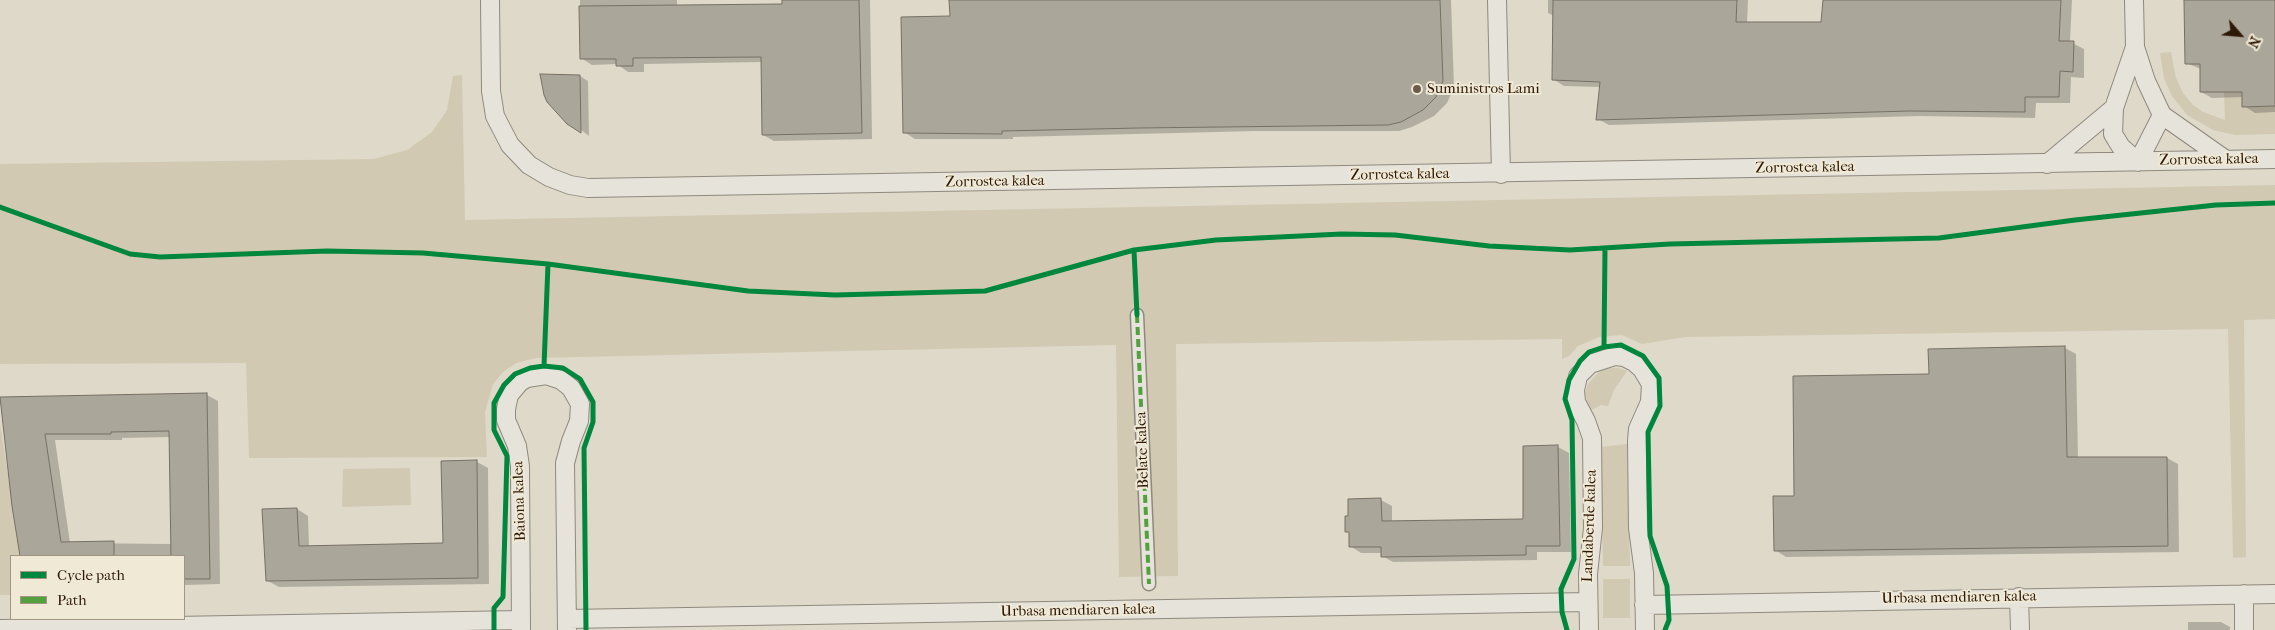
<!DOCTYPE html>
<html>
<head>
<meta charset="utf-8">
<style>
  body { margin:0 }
  #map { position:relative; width:2275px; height:630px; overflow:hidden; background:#ded9c9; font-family:"IM FELL French Canon",serif }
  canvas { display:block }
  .legend { position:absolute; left:10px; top:555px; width:175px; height:65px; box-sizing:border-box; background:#efe9d6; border:1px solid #a29583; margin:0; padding:6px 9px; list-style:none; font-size:15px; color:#2e1806 }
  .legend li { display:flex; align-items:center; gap:10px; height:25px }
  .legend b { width:25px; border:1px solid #a29583 }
  .north { position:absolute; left:2215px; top:10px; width:50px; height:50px; -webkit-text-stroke:4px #efe9d6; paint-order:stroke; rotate:117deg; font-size:14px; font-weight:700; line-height:20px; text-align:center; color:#2e1806 }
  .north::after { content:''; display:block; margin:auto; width:18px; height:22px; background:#2e1806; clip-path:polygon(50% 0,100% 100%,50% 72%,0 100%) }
</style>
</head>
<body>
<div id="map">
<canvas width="2275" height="630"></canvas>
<ul class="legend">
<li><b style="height:6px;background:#00873e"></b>Cycle path</li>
<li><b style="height:6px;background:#52a13d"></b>Path</li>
</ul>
<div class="north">N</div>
</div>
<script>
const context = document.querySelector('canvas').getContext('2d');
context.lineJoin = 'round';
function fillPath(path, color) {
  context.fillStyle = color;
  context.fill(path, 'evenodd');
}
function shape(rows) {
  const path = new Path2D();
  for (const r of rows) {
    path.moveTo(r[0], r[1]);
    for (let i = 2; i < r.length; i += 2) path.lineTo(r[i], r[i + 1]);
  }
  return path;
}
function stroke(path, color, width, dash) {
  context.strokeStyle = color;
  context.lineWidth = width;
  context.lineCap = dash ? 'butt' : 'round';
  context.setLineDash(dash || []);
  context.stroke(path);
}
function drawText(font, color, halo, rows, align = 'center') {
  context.font = font + ' "IM FELL French Canon",serif';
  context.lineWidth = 4;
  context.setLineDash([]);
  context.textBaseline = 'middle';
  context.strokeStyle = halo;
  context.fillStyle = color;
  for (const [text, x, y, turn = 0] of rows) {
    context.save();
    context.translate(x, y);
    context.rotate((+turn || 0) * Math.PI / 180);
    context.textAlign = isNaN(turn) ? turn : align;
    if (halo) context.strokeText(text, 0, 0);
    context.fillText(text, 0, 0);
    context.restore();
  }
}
const green = shape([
  [2171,52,2176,78,2183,93,2193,105,2203,112,2225,120,2224,92,2242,92,2243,107,2275,106,2275,134,2235,135,2213,130,2187,115,2172,96,2164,78,2160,53],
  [462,75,465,220,2275,185,2275,319,2244,320,2246,557,2233,558,2228,329,1685,337,1642,344,1622,335,1599,337,1578,346,1569,356,1562,359,1562,339,1176,344,1178,576,1119,577,1116,345,536,358,516,363,503,372,493,384,485,412,487,457,249,458,246,363,0,364,0,164,374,159,407,150,432,132,447,110,453,76],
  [1609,368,1618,368,1627,371,1614,390,1608,406,1601,405,1590,411,1585,393,1588,384,1600,371],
  [0,424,21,556,11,556,11,595,0,595],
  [1627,444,1630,566,1603,566,1601,447],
  [410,468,411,505,342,507,343,469],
  [1603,579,1630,579,1630,618,1603,618]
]);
const shadow = shape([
  [580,0,677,0,677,6,784,5,784,0,870,0,872,139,774,141,763,135,762,62,644,64,644,72,628,72,617,64,592,65,581,58],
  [951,0,1451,0,1454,87,1447,103,1434,116,1412,127,1399,131,1257,131,1013,137,1013,139,915,139,904,132,951,17],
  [1548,0,1748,0,1747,23,1822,23,1824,0,2072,0,2070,42,2084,49,2084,78,2071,77,2070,103,2036,103,2035,118,1920,116,1609,125,1598,119,1601,87,1564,86,1553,79,1554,16,1548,13],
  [2185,0,2275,0,2275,112,2255,113,2244,106,2244,97,2212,98,2201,92,2201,69,2186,63],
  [580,76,588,81,589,136,555,110],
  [2065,348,2076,354,2078,458,2167,458,2178,464,2179,552,1786,557,1775,550,1795,497,1930,375],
  [207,395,218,401,220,584,184,585,184,556,22,556,13,505,0,398],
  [171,437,172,544,70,543,55,440,122,440,122,438],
  [1524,447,1558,447,1569,453,1571,552,1537,552,1537,560,1393,562,1382,556,1382,553,1361,553,1350,546,1350,533,1347,531,1381,500,1392,506,1392,522,1525,520],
  [477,462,488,468,489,584,279,587,268,581,263,510,297,509,308,516,309,547,444,544],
  [2188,622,2221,622,2230,627,2230,630,2188,630]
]);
const building = shape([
  [782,0,859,0,862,133,762,135,761,57,633,58,633,66,616,66,616,59,580,59,579,6,782,4,782,0],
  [949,0,1440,0,1443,81,1436,97,1423,110,1401,122,1388,125,1139,128,1002,131,1002,134,903,133,901,17,950,16,949,0],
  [1553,0,1737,0,1736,22,1821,22,1823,0,2061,0,2059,41,2074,41,2073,72,2060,71,2059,97,2025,97,2025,112,1909,111,1596,120,1600,82,1552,80,1553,0],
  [2184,0,2275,0,2275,106,2242,107,2242,92,2200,92,2200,64,2185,64,2184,0],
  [540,74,580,75,581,133,567,124,547,102,544,95,540,74],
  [2065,346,2067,457,2167,457,2168,546,1774,551,1773,496,1794,496,1793,376,1929,374,1928,349,2065,346],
  [207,393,210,579,184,579,184,556,171,556,169,431,111,432,111,434,45,434,61,542,114,541,114,556,20,556,12,506,0,397,207,393],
  [1558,445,1560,546,1526,546,1526,555,1381,557,1381,547,1349,547,1349,532,1345,532,1345,516,1348,516,1348,499,1381,498,1382,521,1523,519,1523,446,1558,445],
  [477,460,478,578,266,581,262,509,297,508,299,546,443,543,441,461,477,460]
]);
const pedestrian = shape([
  [1137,315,1149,584]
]);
const minor = shape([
  [490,0,491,91,495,116,510,145,529,165,549,177,570,185,588,188,2275,159],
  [1497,0,1501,174],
  [2134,0,2135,47,2114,108,2113,134,2121,147,2138,162],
  [2135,47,2146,81,2162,115,2138,162],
  [2162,115,2226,160],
  [2047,164,2114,108],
  [2244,594,2244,630],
  [2019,597,2020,630],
  [1644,605,2275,594],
  [567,619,1588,602],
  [0,629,521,620],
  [521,630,520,466,517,446,506,420,506,409,509,395,520,382,527,378,546,375,561,380,571,388,580,404,579,421,571,441,565,463,567,630],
  [1589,630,1588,574,1593,528,1592,438,1586,421,1576,402,1575,390,1578,376,1590,364,1615,356,1624,357,1634,362,1642,369,1651,384,1650,402,1638,429,1637,441,1638,528,1644,573,1645,630]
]);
const quiet = shape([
  [1137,315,1149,584]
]);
const cycleway = shape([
  [0,207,130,254,160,257,327,251,423,253,548,264,748,291,835,295,985,291,1134,250,1216,240,1342,234,1395,235,1489,246,1570,250,1670,244,1939,238,2075,220,2216,205,2275,203],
  [1134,250,1137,315],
  [1604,347,1605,248],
  [544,366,548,264],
  [494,630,494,608,503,597,507,456,494,430,494,403,504,385,515,374,530,368,544,366,563,368,580,379,593,402,593,422,584,448,586,630],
  [1567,630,1562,612,1561,589,1574,559,1572,420,1565,399,1569,380,1580,361,1589,352,1604,347,1621,345,1643,356,1659,378,1660,406,1648,432,1650,536,1667,586,1669,620,1665,630]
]);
const markers = [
  [1417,89,5,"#6c5c4a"]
];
const poiNames = [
  ["Suministros Lami",1427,89]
];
const streetNames = [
  ["Zorrostea kalea",2209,160,-1],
  ["Zorrostea kalea",1805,168,-1],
  ["Zorrostea kalea",1400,175,-1],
  ["Zorrostea kalea",995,182,-1],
  ["Belate kalea",1143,450,-92],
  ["Baiona kalea",520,501,-92],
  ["Landaberde kalea",1590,526,-88],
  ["Urbasa mendiaren kalea",1959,598,-1],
  ["Urbasa mendiaren kalea",1078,611,-1]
];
fillPath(green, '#d2c9b2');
fillPath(shadow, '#0003');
fillPath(building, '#aba69a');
stroke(building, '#766f65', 1);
stroke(pedestrian, '#8f897e', 15);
stroke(minor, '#8f897e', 20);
stroke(pedestrian, '#e6e3db', 12);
stroke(minor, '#e6e3db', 18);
stroke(quiet, '#52a13d', 4, [8, 4]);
stroke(cycleway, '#00873e', 5);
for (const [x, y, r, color] of markers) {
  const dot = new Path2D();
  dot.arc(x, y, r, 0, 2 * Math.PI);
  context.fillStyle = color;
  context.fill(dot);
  stroke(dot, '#efe9d6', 2);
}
drawText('15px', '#2e1806', '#efe9d6', poiNames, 'left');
drawText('15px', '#2e1806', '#efe9d6', streetNames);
</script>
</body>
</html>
